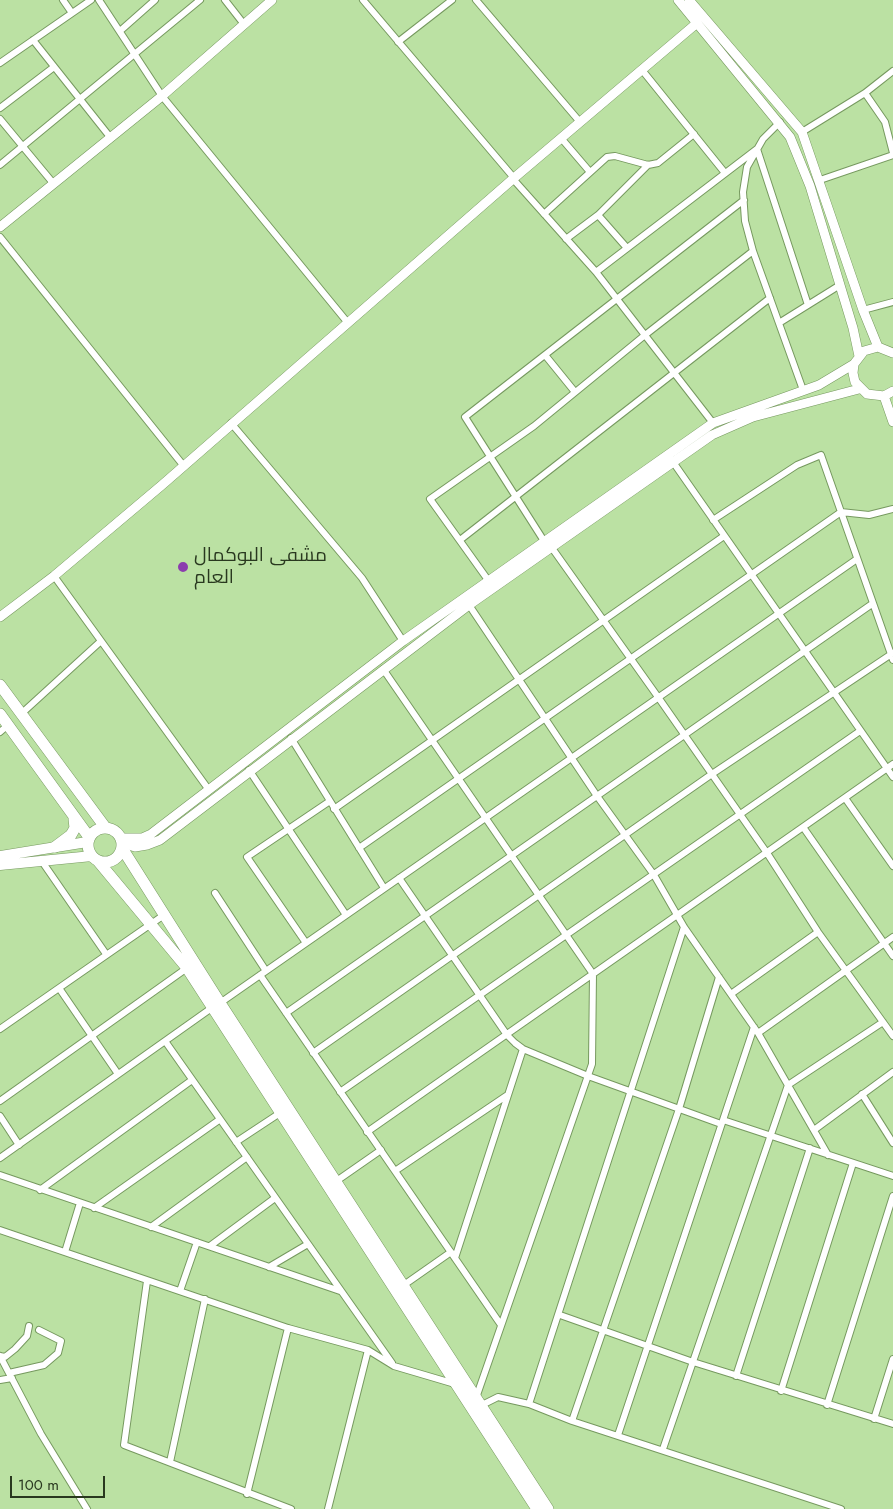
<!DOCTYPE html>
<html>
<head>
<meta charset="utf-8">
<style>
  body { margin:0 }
  #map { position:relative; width:893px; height:1509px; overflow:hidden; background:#bbe1a3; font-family:Jost,sans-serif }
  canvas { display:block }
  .scale { position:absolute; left:10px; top:1476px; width:95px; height:22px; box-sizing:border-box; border:2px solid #29381f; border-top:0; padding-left:6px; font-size:15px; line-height:18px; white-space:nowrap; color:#29381f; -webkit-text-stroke:4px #bbe1a3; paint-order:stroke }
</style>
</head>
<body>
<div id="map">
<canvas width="893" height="1509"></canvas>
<div class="scale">100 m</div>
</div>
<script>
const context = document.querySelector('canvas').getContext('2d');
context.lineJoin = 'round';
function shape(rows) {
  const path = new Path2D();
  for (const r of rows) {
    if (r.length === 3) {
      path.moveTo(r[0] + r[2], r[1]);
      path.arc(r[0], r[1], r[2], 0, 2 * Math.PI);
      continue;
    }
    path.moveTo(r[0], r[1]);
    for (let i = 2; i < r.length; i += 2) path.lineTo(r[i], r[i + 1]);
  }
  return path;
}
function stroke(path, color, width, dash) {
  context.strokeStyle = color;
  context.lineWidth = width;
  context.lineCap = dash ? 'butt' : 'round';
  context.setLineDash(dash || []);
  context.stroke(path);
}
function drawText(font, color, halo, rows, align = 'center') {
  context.font = font + ' Jost,Cairo,sans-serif';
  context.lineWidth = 5;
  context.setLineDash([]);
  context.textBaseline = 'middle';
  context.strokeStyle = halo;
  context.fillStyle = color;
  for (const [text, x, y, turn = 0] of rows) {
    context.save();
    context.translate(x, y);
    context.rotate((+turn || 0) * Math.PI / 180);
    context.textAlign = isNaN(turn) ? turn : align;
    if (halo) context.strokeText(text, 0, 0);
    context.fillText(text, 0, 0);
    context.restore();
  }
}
const street = shape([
  [63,0,72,13],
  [99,0,162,96,348,323],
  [225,0,243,23],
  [363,0,514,178],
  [476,0,580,122],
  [120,31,155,0],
  [33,40,110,137],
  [398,42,452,0],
  [0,63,91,0],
  [642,70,725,173],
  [865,93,885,122,893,153],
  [0,108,54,67],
  [0,119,53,183],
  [780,122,763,139,747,167,743,192,745,221,753,251,803,390],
  [802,132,865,93,893,71],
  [561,138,590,172],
  [0,165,200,0],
  [513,179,596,272,713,423],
  [820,180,893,155],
  [544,214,607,157,615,156,648,165,658,163,694,134],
  [598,215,627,248],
  [0,237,183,465],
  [566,239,598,215,648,165],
  [596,272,757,149,808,305],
  [863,310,893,302],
  [779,323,840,285],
  [545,355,575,392],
  [231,423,362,578,403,641],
  [673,462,893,777],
  [713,520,797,465,821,455,893,660],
  [460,540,770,298],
  [544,541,465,417,744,200],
  [552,548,658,697,767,853,818,932,893,1036],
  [54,576,209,790],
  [488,580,430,499,534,426,645,335,753,251],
  [469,605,597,796,654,875,684,927,758,1033,828,1155],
  [383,669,593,974,592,1064,476,1398],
  [21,714,101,641],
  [0,732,8,725],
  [291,738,384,888],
  [249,770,346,915],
  [845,798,893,866],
  [334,809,724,536],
  [803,827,893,956],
  [359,848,841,512,869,515,893,509],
  [41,860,106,954],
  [399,878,507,1035,515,1043,523,1049,588,1076,721,1124],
  [215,893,266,971],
  [306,943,247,857,330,801],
  [260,975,501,1325],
  [59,988,118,1074],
  [731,994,818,932],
  [220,1003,857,559],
  [286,1013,872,604],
  [0,1029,164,915],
  [758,1033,893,937],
  [165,1041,392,1363],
  [313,1053,712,774,893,653],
  [340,1092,860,731],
  [862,1094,893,1143],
  [0,1101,187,968],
  [0,1116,19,1145],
  [723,1120,893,1176],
  [814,1130,893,1072],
  [367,1132,893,764],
  [236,1142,283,1111],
  [0,1158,213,1007],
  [395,1171,506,1096],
  [0,1175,340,1291],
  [335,1182,381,1150],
  [40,1190,192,1080],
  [94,1208,219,1120],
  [151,1227,247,1157],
  [0,1230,288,1328,368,1350,394,1366,455,1384],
  [210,1246,275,1198],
  [65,1252,80,1203],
  [455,1258,523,1049],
  [269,1267,308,1244],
  [147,1281,124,1445,291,1509],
  [401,1287,451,1252],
  [180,1291,197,1242],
  [560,1315,693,1362,893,1424],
  [0,1356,41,1434,87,1509],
  [0,1356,5,1357,15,1349,27,1336,29,1326],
  [9,1373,44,1365,58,1353,61,1341,39,1330],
  [736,1376,810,1148],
  [0,1380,12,1378],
  [781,1391,853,1163],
  [529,1404,684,927],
  [827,1405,893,1196],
  [478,1407,498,1397,529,1404,572,1421,841,1509],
  [874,1419,893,1359],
  [572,1421,679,1109,719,977],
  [618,1435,754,1027],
  [663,1449,788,1085,883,1022],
  [170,1462,205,1299],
  [247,1494,288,1328],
  [328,1509,368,1350]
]);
const secondary = shape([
  [678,0,790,137,810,186,853,328,859,356],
  [689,0,802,132,863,310,878,347],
  [0,227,162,96,272,0],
  [893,353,878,347,864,351,854,364,853,373,855,382,867,394,884,396,893,391],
  [884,396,893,422],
  [0,617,54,576,162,485,514,178,697,23],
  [121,838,142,838,151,834,403,641,713,423,819,385,854,364],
  [122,843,135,847,147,845,160,840,469,605,712,435,753,417,859,389]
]);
const primary = shape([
  [0,856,87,842],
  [0,865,92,856]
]);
const highway = shape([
  [0,685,105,827],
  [0,714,89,837],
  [105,845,17],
  [55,847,71,835,75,828,74,819],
  [122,848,220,1003,548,1509],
  [98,861,187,968,537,1509]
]);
const markers = [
  [183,567,6,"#8b3dae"]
];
const poiNames = [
  ["مشفى البوكمال",194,556],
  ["العام",194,578]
];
stroke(street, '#76995f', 8);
stroke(secondary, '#76995f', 10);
stroke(primary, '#76995f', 11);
stroke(highway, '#76995f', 12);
stroke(street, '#fff', 6);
stroke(secondary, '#fff', 9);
stroke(primary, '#fff', 10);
stroke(highway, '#fff', 11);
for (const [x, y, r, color] of markers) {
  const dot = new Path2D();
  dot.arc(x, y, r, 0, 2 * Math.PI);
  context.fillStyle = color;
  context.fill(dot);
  stroke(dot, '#bbe1a3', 2);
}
drawText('19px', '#29381f', '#bbe1a3', poiNames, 'left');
</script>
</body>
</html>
